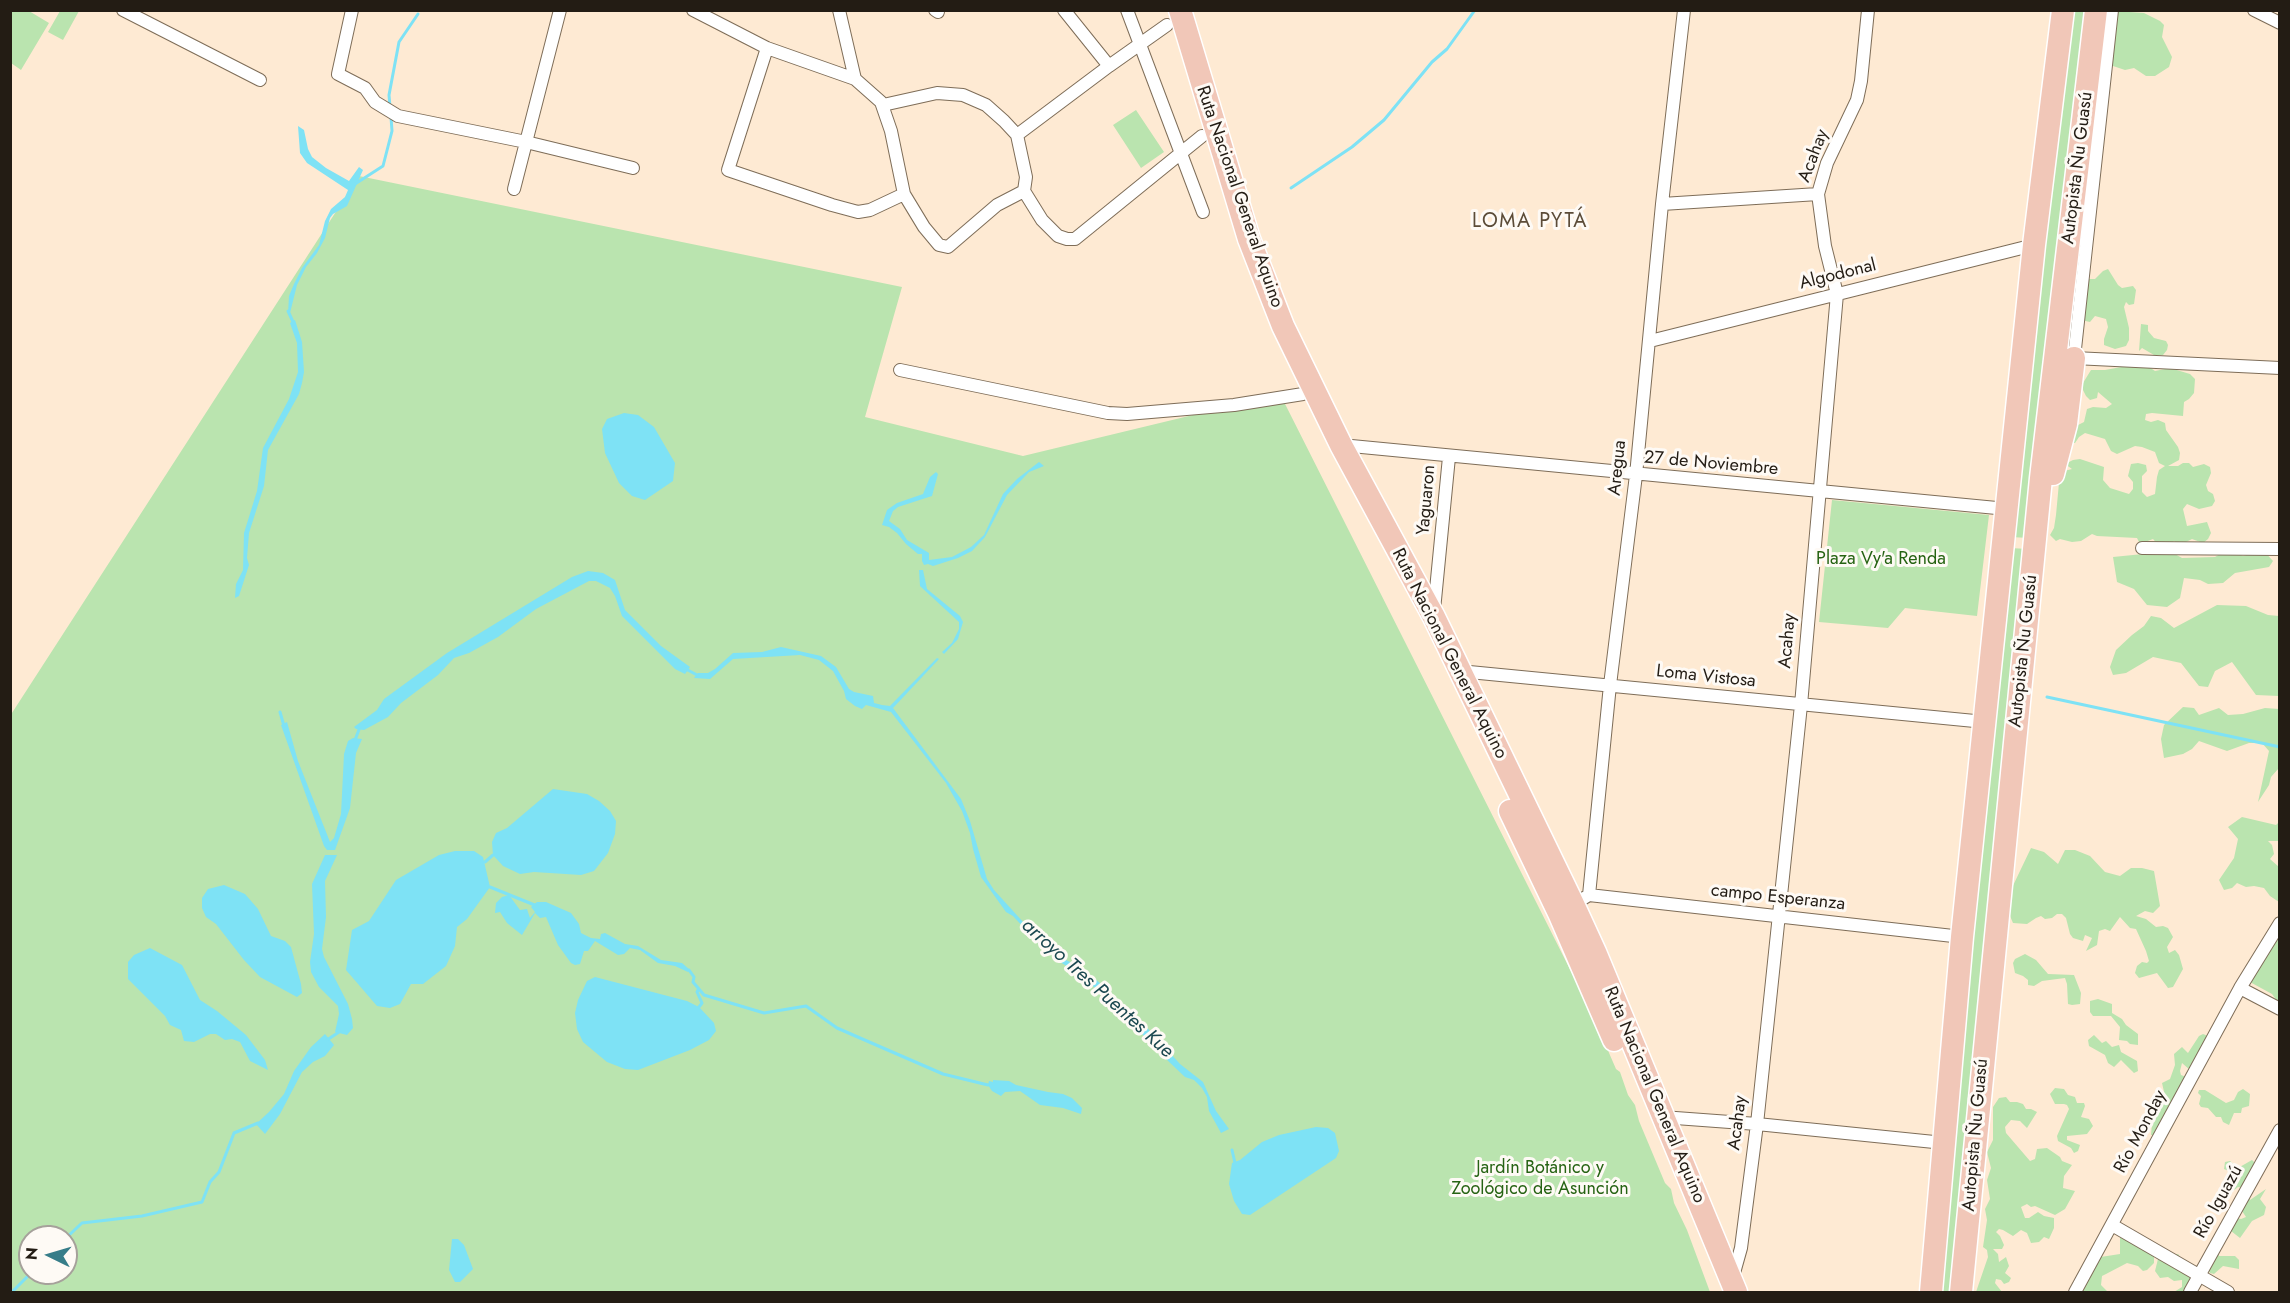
<!DOCTYPE html>
<html>
<head>
<meta charset="utf-8">
<style>
  body { margin:0 }
  #map { position:relative; width:2290px; height:1303px; overflow:hidden; background:#feead3; font-family:Jost,sans-serif }
  canvas { display:block }
  .frame { position:absolute; inset:0; border:12px solid #231c14; pointer-events:none }
  .north { position:absolute; left:18px; top:1225px; width:60px; height:60px; box-sizing:border-box; background:#fefaf5; border:2px solid #a6a19b; border-radius:50%; rotate:275deg; font-size:16px; font-weight:700; line-height:24px; text-align:center; color:#231c14 }
  .north::after { content:''; display:block; margin:auto; width:21px; height:27px; background:#377d89; clip-path:polygon(50% 0,100% 100%,50% 72%,0 100%) }
</style>
</head>
<body>
<div id="map">
<canvas width="2290" height="1303"></canvas>
<div class="frame"></div>
<div class="north">N</div>
</div>
<script>
const context = document.querySelector('canvas').getContext('2d');
context.lineJoin = 'round';
function fillPath(path, color) {
  context.fillStyle = color;
  context.fill(path, 'evenodd');
}
function shape(rows) {
  const path = new Path2D();
  for (const r of rows) {
    path.moveTo(r[0], r[1]);
    for (let i = 2; i < r.length; i += 2) path.lineTo(r[i], r[i + 1]);
  }
  return path;
}
function stroke(path, color, width, dash) {
  context.strokeStyle = color;
  context.lineWidth = width;
  context.lineCap = dash ? 'butt' : 'round';
  context.setLineDash(dash || []);
  context.stroke(path);
}
function drawText(font, color, halo, rows, align = 'center') {
  context.font = font + ' Jost,sans-serif';
  context.lineWidth = 6;
  context.setLineDash([]);
  context.textBaseline = 'middle';
  context.strokeStyle = halo;
  context.fillStyle = color;
  for (const [text, x, y, turn = 0] of rows) {
    context.save();
    context.translate(x, y);
    context.rotate((+turn || 0) * Math.PI / 180);
    context.textAlign = isNaN(turn) ? turn : align;
    if (halo) context.strokeText(text, 0, 0);
    context.fillText(text, 0, 0);
    context.restore();
  }
}
const green = shape([
  [10,11,29,11,49,23,21,70,11,63],
  [60,11,79,11,63,40,48,32],
  [2072,11,2092,11,2030,538,2010,537],
  [2115,11,2144,13,2160,21,2164,25,2162,37,2172,57,2169,67,2155,76,2146,76,2134,68,2125,70,2113,66,2108,62,2115,41,2114,36],
  [1136,110,1164,152,1141,168,1113,125],
  [359,176,902,287,865,417,1023,456,1280,394,1590,1009,1616,1069,1620,1072,1628,1095,1635,1105,1639,1121,1665,1183,1671,1189,1674,1203,1687,1230,1710,1292,11,1292,10,716],
  [30,1237,66,1237,66,1273,30,1273],
  [2108,269,2118,285,2122,288,2133,286,2136,290,2134,304,2129,305,2126,302,2124,307,2129,328,2129,340,2126,346,2115,349,2104,345,2104,339,2108,327,2106,319,2095,316,2090,322,2081,320,2089,279,2095,279,2103,271],
  [2141,324,2148,325,2148,331,2154,338,2166,341,2168,345,2167,350,2163,355,2154,355,2142,348,2139,351],
  [2143,363,2155,371,2170,368,2190,374,2195,379,2194,393,2189,399,2184,402,2183,416,2152,413,2146,414,2145,420,2151,422,2158,420,2165,423,2166,430,2178,447,2180,453,2179,460,2168,466,2178,466,2183,463,2189,463,2193,467,2204,464,2210,467,2211,473,2206,485,2208,491,2213,494,2215,501,2212,506,2199,509,2187,504,2183,509,2187,526,2207,522,2211,533,2208,539,2203,543,2192,539,2180,545,2174,541,2166,549,2182,558,2215,557,2229,549,2243,556,2263,550,2273,561,2269,567,2235,573,2223,583,2208,584,2200,580,2184,578,2180,598,2167,607,2147,605,2134,589,2117,582,2113,557,2143,554,2164,549,2160,547,2153,539,2140,544,2137,538,2097,536,2092,534,2081,541,2072,542,2060,539,2056,541,2050,535,2054,528,2056,515,2060,472,2072,469,2065,464,2073,460,2080,459,2104,467,2103,480,2110,488,2129,494,2133,489,2133,482,2128,476,2131,464,2138,463,2146,465,2147,471,2142,476,2142,492,2147,497,2155,494,2157,477,2159,470,2165,466,2159,463,2155,452,2142,447,2135,446,2117,454,2111,451,2105,439,2085,433,2079,437,2075,443,2070,443,2071,420,2078,425,2084,422,2087,409,2093,407,2106,408,2112,404,2098,392,2097,398,2090,400,2086,396,2083,390,2083,383,2091,370,2105,370],
  [1832,500,1989,515,1977,616,1905,608,1888,628,1819,622],
  [2009,548,2029,549,1954,1292,1939,1292],
  [2217,605,2246,606,2268,615,2279,616,2279,696,2256,695,2232,662,2215,671,2208,687,2199,686,2181,663,2153,657,2126,673,2113,675,2110,667,2116,650,2132,635,2144,626,2151,616,2161,618,2174,628],
  [2183,707,2194,708,2199,715,2219,708,2228,715,2243,714,2265,708,2279,709,2279,768,2271,777,2269,785,2258,802,2269,751,2262,743,2249,743,2227,751,2199,741,2192,749,2183,754,2164,758,2161,739,2164,725],
  [2242,817,2276,825,2279,822,2279,841,2268,841,2272,845,2274,854,2270,859,2279,867,2279,902,2270,896,2264,888,2254,886,2246,887,2237,883,2232,888,2224,890,2219,880,2234,858,2238,839,2228,827],
  [2031,848,2044,852,2058,864,2065,850,2075,850,2090,856,2105,872,2120,876,2131,868,2142,868,2154,871,2160,906,2153,913,2145,911,2136,916,2146,919,2156,927,2163,926,2168,928,2173,937,2167,947,2169,953,2175,950,2179,955,2183,969,2173,987,2168,988,2157,973,2139,978,2135,973,2137,966,2142,962,2147,963,2149,961,2146,951,2136,929,2130,928,2120,917,2110,931,2105,929,2099,931,2097,945,2086,951,2092,938,2085,935,2083,941,2073,938,2070,934,2066,918,2062,914,2057,914,2052,918,2045,919,2041,916,2036,918,2027,924,2013,923,2007,909,2009,894],
  [2279,925,2279,1004,2272,994,2250,982],
  [2025,954,2036,960,2048,974,2074,975,2081,993,2080,1004,2072,1005,2068,1004,2067,984,2065,978,2042,981,2034,986,2028,985,2028,980,2023,976,2015,973,2013,963,2015,959],
  [2098,999,2112,1004,2112,1013,2122,1019,2126,1025,2138,1034,2138,1045,2130,1044,2127,1041,2119,1040,2120,1027,2111,1016,2093,1016,2090,1012,2090,1001],
  [2203,1034,2208,1036,2190,1070,2182,1063,2180,1071,2181,1075,2186,1077,2170,1113,2164,1116,2154,1135,2151,1135,2153,1113,2165,1096,2162,1083,2170,1079,2175,1065,2174,1054,2182,1047,2188,1053,2199,1036],
  [2094,1035,2102,1043,2106,1041,2112,1047,2119,1045,2121,1052,2137,1061,2138,1071,2134,1073,2121,1060,2114,1067,2108,1063,2105,1055,2089,1046,2088,1040],
  [2055,1088,2064,1089,2068,1095,2075,1097,2077,1103,2084,1103,2085,1106,2081,1117,2089,1119,2093,1126,2087,1134,2067,1136,2067,1140,2080,1145,2078,1151,2074,1153,2071,1148,2058,1141,2057,1136,2069,1109,2067,1105,2064,1104,2055,1104,2050,1094],
  [2243,1089,2250,1094,2249,1106,2242,1108,2241,1113,2234,1113,2229,1125,2223,1122,2221,1117,2216,1117,2208,1108,2201,1107,2199,1104,2201,1096,2198,1093,2199,1090,2205,1090,2226,1103,2234,1100,2238,1092],
  [2006,1097,2010,1102,2017,1102,2023,1104,2026,1109,2031,1109,2037,1112,2027,1128,2020,1121,2011,1120,2005,1127,2006,1133,2030,1161,2035,1159,2037,1149,2047,1148,2060,1157,2062,1161,2072,1165,2064,1176,2063,1188,2075,1191,2065,1209,2055,1215,2035,1206,2031,1207,2027,1204,2021,1207,2025,1218,2029,1218,2038,1212,2044,1216,2054,1218,2054,1228,2049,1239,2044,1237,2039,1242,2031,1243,2027,1233,2021,1230,2013,1236,2003,1230,1999,1229,1996,1232,2000,1236,2004,1245,2002,1249,1993,1249,1998,1254,1999,1262,2006,1257,2009,1266,2005,1273,2011,1278,2009,1282,2004,1284,2001,1280,1996,1279,1995,1283,2002,1292,1976,1292,1988,1257,1987,1250,1983,1247,1987,1220,1985,1209,1990,1199,1987,1180,1991,1168,1987,1152,1993,1140,1993,1107,1999,1098],
  [2252,1160,2256,1164,2244,1188,2238,1187,2233,1191,2229,1187,2228,1184,2230,1179,2236,1179,2236,1174,2224,1169,2225,1162,2230,1161,2238,1168],
  [2266,1189,2260,1199,2266,1207,2264,1215,2252,1221,2240,1238,2231,1231,2234,1217,2241,1219,2246,1217,2242,1211,2250,1196,2250,1200],
  [2120,1235,2154,1253,2154,1263,2147,1270,2143,1271,2138,1266,2127,1263,2106,1274,2102,1276,2101,1285,2108,1292,2079,1292,2083,1291,2094,1258,2120,1254],
  [2219,1252,2219,1256,2235,1256,2239,1260,2239,1269,2223,1266,2214,1274,2210,1273,2206,1266],
  [2178,1254,2193,1275,2185,1287,2189,1292,2174,1292,2182,1287,2182,1280,2174,1281,2168,1277,2160,1278,2155,1271,2158,1259,2172,1265,2174,1255]
]);
const water = shape([
  [298,126,304,130,308,149,312,157,326,168,349,181,359,167,363,170,347,206,333,214,330,218,325,238,317,253,306,267,297,285,290,313,288,314,289,296,294,284,302,268,319,245,325,221,331,209,345,197,348,190,307,163,300,153],
  [295,320,302,342,304,372,302,383,299,394,268,450,264,486,249,533,247,558,249,565,239,596,235,598,236,584,243,570,244,533,257,491,263,448,289,399,298,372,297,343,290,323],
  [624,413,638,415,654,427,675,463,673,481,645,500,632,496,619,483,605,453,602,429,607,419],
  [1039,462,1044,466,1029,472,1007,495,985,537,972,551,958,558,933,566,928,564,924,565,922,561,922,554,918,554,906,544,897,533,889,527,882,525,887,510,897,503,923,494,930,477,936,472,938,474,932,496,898,507,893,511,889,521,900,529,907,540,929,553,929,560,952,557,971,547,984,535,1003,494,1017,479],
  [919,570,923,570,927,589,960,616,963,622,958,639,944,654,942,652,952,643,959,629,959,622,920,586],
  [588,571,603,573,615,580,625,610,661,646,690,667,685,674,675,669,622,616,615,596,610,588,596,581,589,581,536,609,498,637,469,653,454,658,438,675,401,703,388,717,364,730,356,729,354,727,377,710,384,699,447,653,572,577],
  [781,647,821,656,836,667,849,689,854,692,873,696,874,703,882,705,890,706,937,658,939,659,893,708,961,799,970,821,987,879,994,890,1043,944,1062,958,1082,968,1101,984,1113,998,1109,1002,1083,976,1060,962,1038,943,1013,916,1006,912,981,877,973,849,970,833,962,811,946,783,891,712,866,705,862,709,855,706,846,699,844,691,833,671,819,660,800,655,733,659,710,679,694,678,698,673,708,673,715,669,733,653,762,652],
  [287,722,298,761,330,842,334,838,341,814,344,754,348,741,353,738,362,739,356,753,350,808,335,850,327,850,324,846,281,725],
  [553,789,587,794,599,801,610,811,616,821,615,834,608,853,594,871,581,875,534,872,520,874,503,866,493,855,492,842,496,833,507,828],
  [455,851,474,851,483,857,490,887,467,919,457,927,455,946,446,966,423,984,411,984,400,1004,390,1008,377,1006,346,970,352,930,369,921,396,880,439,855],
  [325,855,337,855,325,881,326,917,322,949,324,957,348,1004,352,1019,353,1028,347,1035,335,1032,339,1014,338,1006,319,987,311,972,310,962,314,934,312,884],
  [224,885,245,894,258,909,271,936,285,941,291,947,301,984,302,993,297,997,260,977,244,960,216,924,206,917,202,908,202,898,208,889],
  [509,895,520,910,527,909,530,918,535,912,531,907,537,902,546,902,571,913,579,924,581,933,591,938,600,939,601,934,605,933,625,944,638,946,661,960,682,963,690,970,688,972,675,966,658,963,640,950,630,948,624,954,618,955,595,941,588,951,584,951,580,964,575,965,571,963,558,945,546,917,540,918,535,913,522,935,507,923,500,912,495,913,496,903,502,897],
  [150,948,182,965,200,1000,217,1011,246,1035,265,1060,268,1070,250,1061,240,1042,232,1039,225,1040,216,1034,210,1034,194,1042,184,1041,181,1030,170,1025,165,1016,128,979,128,962,134,955],
  [595,977,687,1001,699,1007,714,1023,716,1031,709,1040,690,1050,638,1070,625,1069,607,1062,583,1042,577,1029,575,1013,578,1000,587,981],
  [1120,1003,1140,1020,1180,1064,1203,1082,1216,1111,1229,1129,1221,1133,1209,1111,1207,1097,1202,1088,1194,1080,1185,1077,1165,1058,1122,1013,1115,1008],
  [325,1034,334,1045,325,1056,313,1062,302,1072,280,1114,265,1134,256,1124,269,1112,284,1094,294,1071,311,1047],
  [993,1080,1009,1081,1016,1085,1048,1092,1063,1094,1072,1098,1082,1108,1081,1114,1063,1108,1040,1105,1020,1091,1005,1092,1001,1096,992,1091,988,1085,989,1081,993,1082],
  [1316,1127,1328,1128,1335,1133,1339,1151,1336,1158,1250,1215,1242,1214,1234,1201,1229,1184,1232,1163,1240,1160,1262,1142,1279,1135],
  [452,1239,458,1239,464,1245,473,1269,460,1282,455,1282,449,1270]
]);
const stream = shape([
  [390,107,389,95,399,42,418,14],
  [355,184,383,166,392,131,391,117],
  [1291,188,1352,147,1384,120,1432,62,1447,49,1475,10],
  [288,311,294,324],
  [684,668,697,675],
  [2047,697,2280,747],
  [280,712,284,726],
  [355,740,360,727],
  [485,862,493,855],
  [490,887,537,906],
  [689,970,694,977,693,982,704,995,764,1013,806,1006,837,1028,943,1074,988,1085],
  [698,990,697,992,702,1003,699,1007],
  [1110,998,1121,1008],
  [327,1040,339,1032],
  [1232,1150,1235,1163],
  [66,1238,82,1223,142,1216,202,1202,210,1182,219,1172,234,1133,258,1123],
  [12,1292,31,1273]
]);
const street = shape([
  [123,10,260,80],
  [352,10,338,74,365,88,375,102,398,116,526,142,633,168],
  [693,10,767,48,855,79,881,102,891,131,904,194,924,227,939,245,948,247,997,205,1024,191],
  [839,10,855,79],
  [935,10,938,12],
  [1064,10,1109,66],
  [1127,10,1203,212],
  [2112,10,2074,358,2280,368],
  [2254,10,2280,23],
  [767,48,728,170,832,205,858,212,870,210,904,194],
  [883,105,937,93,963,95,986,105,1004,121,1017,135,1026,177,1024,191,1042,220,1058,236,1067,239,1075,239,1202,136],
  [1017,135,1109,66,1167,25],
  [514,189,560,10],
  [1662,204,1818,194],
  [1650,341,2034,245],
  [900,370,1108,413,1127,414,1234,405,1303,394],
  [1341,445,2007,509],
  [2142,548,2280,549],
  [1434,610,1449,457],
  [1459,671,1985,722],
  [1589,895,1962,937],
  [1571,906,1589,895,1610,685,1636,475,1662,204,1684,10],
  [2240,988,2280,1009],
  [1662,1117,1757,1124,1944,1143],
  [2112,1225,2228,1292],
  [1732,1280,1741,1248,1757,1124,1801,705,1837,294,1825,246,1818,194,1827,163,1857,100,1861,81,1868,10],
  [2075,1292,2240,988,2280,923],
  [2190,1292,2280,1130]
]);
const highway = shape([
  [1180,10,1249,239,1283,326,1341,445,1434,617,1573,904,1595,952,1736,1292],
  [2053,474,2066,424,2074,358],
  [1510,811,1559,913,1614,1040],
  [1931,1292,1962,937,2034,245,2063,10],
  [1961,1292,2041,478,2096,10]
]);
const streetNames = [
  ["Acahay",1814,156,-69],
  ["Autopista Ñu Guasú",2078,168,-83],
  ["Ruta Nacional General Aquino",1239,197,71],
  ["Algodonal",1838,275,-14],
  ["27 de Noviembre",1711,464,5],
  ["Aregua",1618,468,-84],
  ["Yaguaron",1427,500,-85],
  ["Acahay",1788,641,-85],
  ["Autopista Ñu Guasú",2024,651,-84],
  ["Ruta Nacional General Aquino",1449,654,63],
  ["Loma Vistosa",1706,677,6],
  ["campo Esperanza",1778,898,6],
  ["Ruta Nacional General Aquino",1654,1095,67],
  ["Acahay",1738,1123,-83],
  ["Río Monday",2141,1132,-62],
  ["Autopista Ñu Guasú",1976,1135,-85],
  ["Río Iguazú",2219,1202,-61]
];
const parkNames = [
  ["Plaza Vy'a Renda",1881,560],
  ["Jardín Botánico y",1540,1169],
  ["Zoológico de Asunción",1540,1190]
];
const neighbourhoodNames = [
  ["LOMA PYTÁ",1530,222]
];
const waterNames = [
  ["arroyo Tres Puentes Kue",1097,989,42]
];
fillPath(green, '#bae4af');
fillPath(water, '#7ee2f5');
stroke(stream, '#7ee2f5', 3);
stroke(street, '#7e6d58', 14);
stroke(highway, '#fff', 25);
stroke(street, '#fff', 12);
stroke(highway, '#f1c7b8', 22);
drawText('18px', '#231c14', '#fefaf5', streetNames);
drawText('18px', '#266313', '#fefaf5', parkNames);
context.letterSpacing = '1.5px';
drawText('20px', '#5c4c38', '#fefaf5', neighbourhoodNames);
context.letterSpacing = '0px';
drawText('italic 20px', '#1b4850', '#fefaf5', waterNames);
</script>
</body>
</html>
